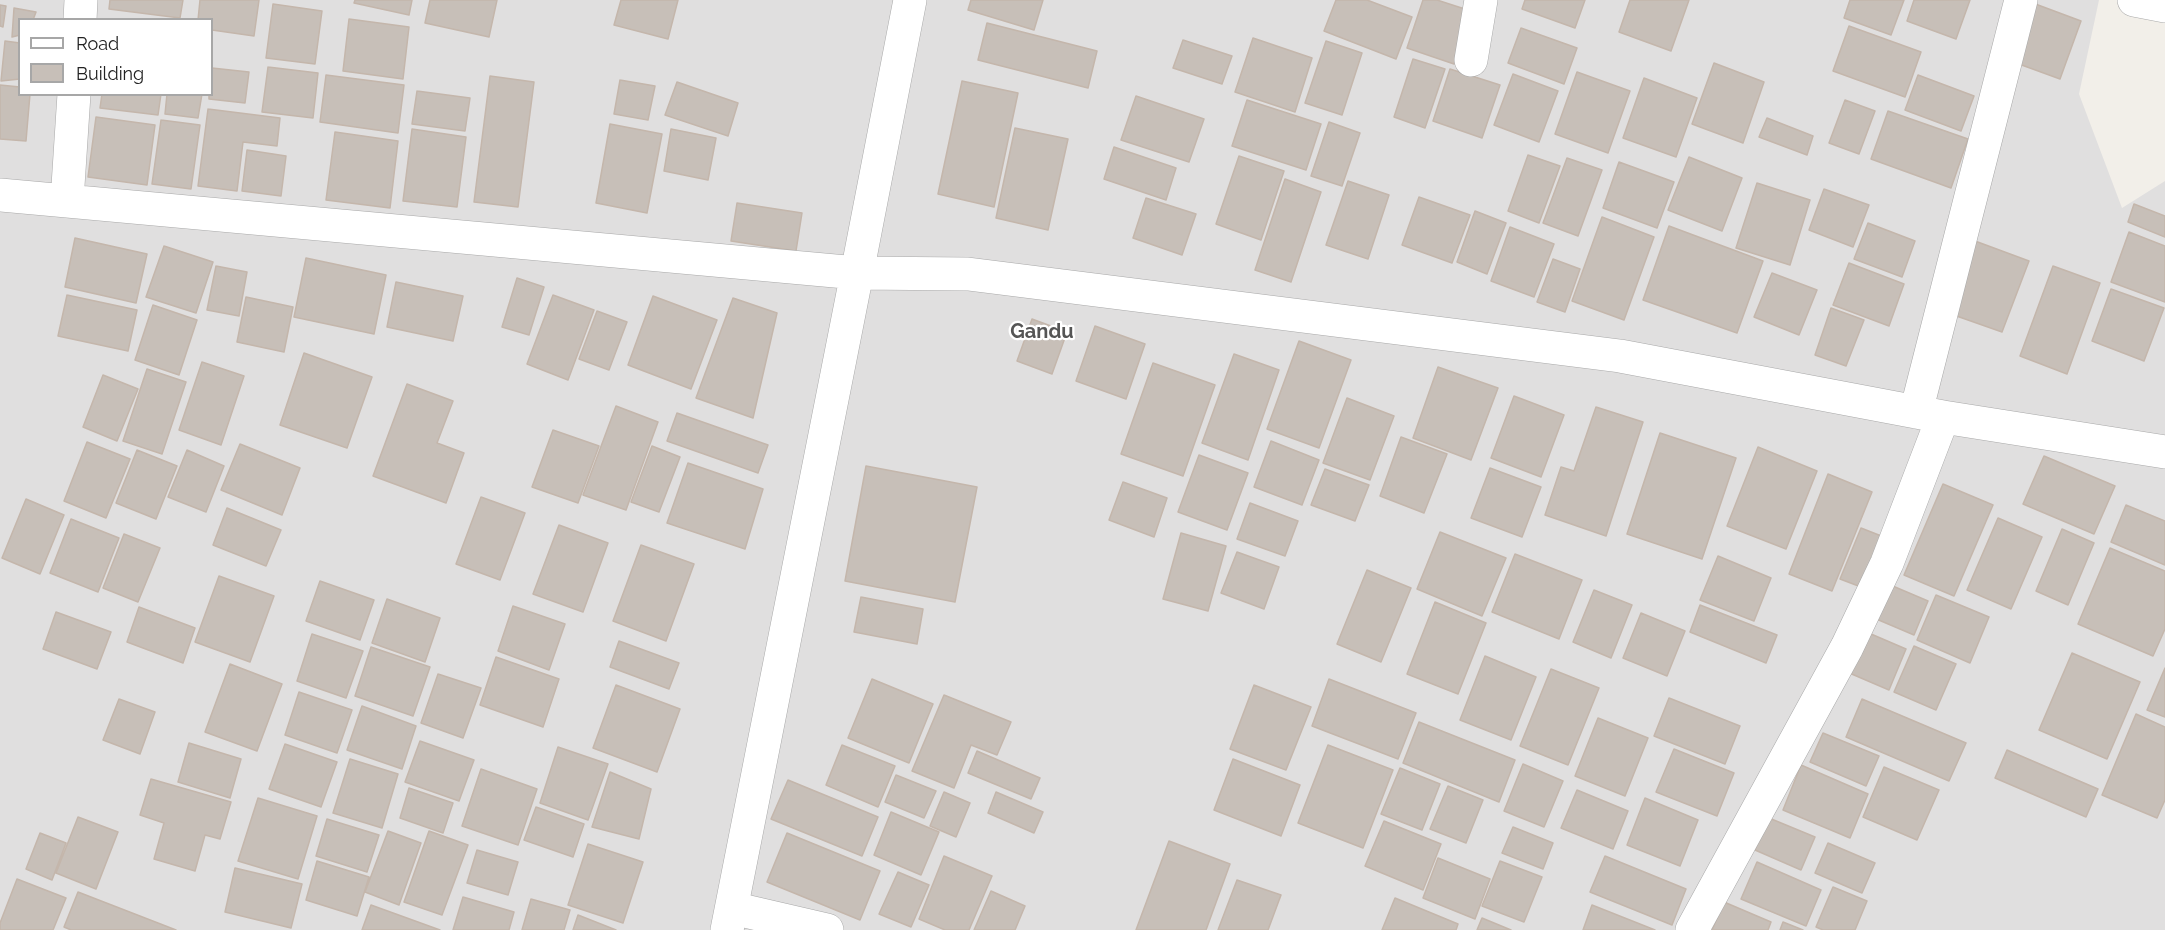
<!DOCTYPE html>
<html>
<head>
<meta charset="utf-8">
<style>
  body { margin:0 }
  #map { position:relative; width:2165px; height:930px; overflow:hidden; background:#f2efe9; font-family:Raleway,sans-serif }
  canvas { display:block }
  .legend { position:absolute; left:18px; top:18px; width:195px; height:78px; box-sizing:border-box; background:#fff; border:2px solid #a7a7a7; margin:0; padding:8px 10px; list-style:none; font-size:18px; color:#222 }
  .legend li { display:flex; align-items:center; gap:12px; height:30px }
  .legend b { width:30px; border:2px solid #a7a7a7 }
</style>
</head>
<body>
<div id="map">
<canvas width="2165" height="930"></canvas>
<ul class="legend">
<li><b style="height:8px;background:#fff"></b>Road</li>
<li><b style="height:16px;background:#c7bfb8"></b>Building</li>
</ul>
</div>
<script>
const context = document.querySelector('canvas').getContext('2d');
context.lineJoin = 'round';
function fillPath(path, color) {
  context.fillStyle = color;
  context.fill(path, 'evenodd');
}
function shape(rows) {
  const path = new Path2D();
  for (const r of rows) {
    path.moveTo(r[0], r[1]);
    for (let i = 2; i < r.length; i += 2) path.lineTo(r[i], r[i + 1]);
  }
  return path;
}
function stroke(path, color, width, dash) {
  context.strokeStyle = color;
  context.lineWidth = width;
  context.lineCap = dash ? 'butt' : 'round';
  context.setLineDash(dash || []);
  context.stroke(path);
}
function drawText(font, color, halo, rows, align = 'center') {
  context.font = font + ' Raleway,sans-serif';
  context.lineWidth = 4.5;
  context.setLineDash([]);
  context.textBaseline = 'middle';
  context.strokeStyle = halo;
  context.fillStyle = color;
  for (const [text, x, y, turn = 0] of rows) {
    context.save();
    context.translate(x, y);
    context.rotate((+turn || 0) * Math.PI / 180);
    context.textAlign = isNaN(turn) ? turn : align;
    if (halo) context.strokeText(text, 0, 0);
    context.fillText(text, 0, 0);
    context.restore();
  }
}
const residential = shape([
  [0,0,2099,0,2079,94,2122,208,2165,181,2165,930,0,930],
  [20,20,212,20,212,94,20,94]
]);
const building = shape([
  [110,0,183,0,180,18,109,9,110,0],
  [200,0,259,0,254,36,212,30,212,20,198,20,200,0],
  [355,0,412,0,409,15,354,3,355,0],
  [430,0,497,0,489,37,425,23,430,0],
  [621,0,678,0,668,39,614,25,621,0],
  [971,0,1043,0,1034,30,968,10,971,0],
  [1336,0,1367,0,1412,17,1396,59,1324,31,1336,0],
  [1423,0,1437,0,1471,11,1454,64,1407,48,1423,0],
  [1525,0,1585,0,1575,28,1522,9,1525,0],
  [1630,0,1689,0,1671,51,1619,32,1630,0],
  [1850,0,1904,0,1891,35,1844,18,1850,0],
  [1914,0,1970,0,1956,39,1907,21,1914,0],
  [2030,2,2081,21,2060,79,2008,60,2030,2],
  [273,4,322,11,315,64,266,58,273,4],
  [0,5,6,6,3,27,0,26,0,5],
  [14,8,36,12,33,20,20,20,20,35,12,37,14,8],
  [349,19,409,27,403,79,343,71,349,19],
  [987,23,1097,51,1088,88,978,60,987,23],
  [1849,26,1921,52,1905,97,1833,71,1849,26],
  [1521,28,1577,48,1564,84,1508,63,1521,28],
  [1253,38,1312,58,1295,112,1235,92,1253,38],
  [1183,40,1232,56,1222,84,1173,68,1183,40],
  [5,41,20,43,20,79,1,81,5,41],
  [1326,41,1362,53,1342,115,1305,103,1326,41],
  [1413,59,1445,69,1425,128,1394,117,1413,59],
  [1714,63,1764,82,1743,143,1692,124,1714,63],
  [268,67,318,73,313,118,262,112,268,67],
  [212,68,249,72,245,103,209,99,209,94,212,94,212,68],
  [1450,69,1500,85,1482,138,1433,121,1450,69],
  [1577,72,1630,91,1608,153,1555,134,1577,72],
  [1513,74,1558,91,1539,142,1494,125,1513,74],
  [326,75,404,85,398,133,320,122,326,75],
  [1918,75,1974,96,1961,131,1905,110,1918,75],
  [490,76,534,82,518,207,474,202,490,76],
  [1644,78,1697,98,1676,157,1623,138,1644,78],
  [620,80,655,86,648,120,614,114,620,80],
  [962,81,1018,93,994,207,938,194,962,81],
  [677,82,738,103,728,136,665,115,677,82],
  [0,85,20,87,20,94,30,94,26,141,0,139,0,85],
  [417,91,470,98,465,131,412,124,417,91],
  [102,94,161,94,158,115,100,108,102,94],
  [167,94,202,94,198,118,165,114,167,94],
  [1136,96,1204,119,1189,162,1121,140,1136,96],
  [1247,100,1321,124,1306,170,1232,146,1247,100],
  [1845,100,1875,111,1859,154,1829,143,1845,100],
  [208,109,280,118,277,146,243,142,237,191,198,186,208,109],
  [1888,111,1968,139,1951,188,1871,159,1888,111],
  [96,117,155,125,147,185,88,177,96,117],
  [1767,118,1813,136,1807,155,1759,137,1767,118],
  [161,120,200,125,191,189,152,184,161,120],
  [1329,122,1360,133,1342,186,1311,176,1329,122],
  [610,124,662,134,647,213,596,203,610,124],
  [1015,128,1068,139,1048,230,996,218,1015,128],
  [412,129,466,137,457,207,403,201,412,129],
  [671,129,716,138,708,180,664,171,671,129],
  [335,132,398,141,390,208,326,200,335,132],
  [1114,147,1176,168,1166,200,1104,179,1114,147],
  [247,150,286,156,281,196,242,191,247,150],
  [1528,155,1560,166,1539,223,1508,211,1528,155],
  [1239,156,1284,171,1261,240,1216,224,1239,156],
  [1689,157,1742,178,1722,231,1668,210,1689,157],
  [1567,158,1602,170,1578,236,1543,223,1567,158],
  [1619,162,1674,182,1657,228,1603,208,1619,162],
  [1285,179,1321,192,1291,282,1255,270,1285,179],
  [1348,181,1389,195,1368,259,1326,245,1348,181],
  [1757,183,1810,200,1790,265,1736,248,1757,183],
  [1824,189,1869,205,1853,247,1809,230,1824,189],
  [1419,197,1470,215,1452,263,1402,245,1419,197],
  [1146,198,1196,214,1182,255,1133,238,1146,198],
  [737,203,802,213,796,251,731,241,737,203],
  [2134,204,2165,216,2165,237,2128,222,2134,204],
  [1475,211,1506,223,1487,274,1457,262,1475,211],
  [1602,217,1654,237,1624,320,1572,301,1602,217],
  [1868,223,1915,241,1902,277,1854,259,1868,223],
  [1669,226,1763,261,1737,333,1643,300,1669,226],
  [1510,227,1554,244,1534,297,1491,281,1510,227],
  [2129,232,2165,246,2165,302,2111,282,2129,232],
  [75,238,147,254,136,303,65,287,75,238],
  [1975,241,2029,261,2002,332,1948,313,1975,241],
  [164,246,213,262,196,313,146,297,164,246],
  [306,258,386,275,374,334,294,317,306,258],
  [1553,259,1580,269,1565,312,1537,302,1553,259],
  [1849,263,1904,284,1889,326,1833,305,1849,263],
  [216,266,247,272,239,316,207,310,216,266],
  [2053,266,2100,283,2067,374,2020,356,2053,266],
  [1772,273,1817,290,1799,335,1754,317,1772,273],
  [517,278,544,287,529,335,502,327,517,278],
  [396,282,463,296,453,341,387,327,396,282],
  [2111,289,2164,308,2144,361,2092,341,2111,289],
  [67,295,137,310,128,351,58,336,67,295],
  [553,295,594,310,568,380,527,364,553,295],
  [653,296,717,320,691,389,628,365,653,296],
  [246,297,293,307,284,352,237,342,246,297],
  [733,298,777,313,753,418,696,398,733,298],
  [153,305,197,320,179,375,135,360,153,305],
  [1831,308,1864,320,1846,366,1815,355,1831,308],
  [597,311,627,322,609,370,579,359,597,311],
  [1032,319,1067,332,1052,374,1017,361,1032,319],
  [1095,326,1145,344,1126,399,1076,381,1095,326],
  [1299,341,1351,360,1319,448,1267,429,1299,341],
  [304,353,372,377,347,448,280,425,304,353],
  [1234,354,1279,370,1248,460,1202,443,1234,354],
  [202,362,244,376,221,445,179,430,202,362],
  [1153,363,1215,385,1183,476,1121,454,1153,363],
  [1438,367,1498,388,1471,460,1413,438,1438,367],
  [147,369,186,382,162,454,123,441,147,369],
  [103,375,138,389,117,441,83,427,103,375],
  [407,384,453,401,437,443,464,453,446,503,373,476,407,384],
  [1514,396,1564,415,1541,477,1491,458,1514,396],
  [1347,398,1394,416,1370,480,1323,463,1347,398],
  [616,406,658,422,626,510,583,495,616,406],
  [1596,407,1643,422,1606,536,1545,515,1561,467,1574,471,1596,407],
  [677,413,768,445,758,473,667,441,677,413],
  [553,430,599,446,578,503,532,487,553,430],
  [1660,433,1736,458,1702,559,1627,534,1660,433],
  [1401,437,1447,454,1424,513,1380,496,1401,437],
  [1271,441,1319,460,1302,505,1254,487,1271,441],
  [87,442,130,459,106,518,64,501,87,442],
  [240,444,300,468,282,515,221,490,240,444],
  [652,446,680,457,659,512,631,502,652,446],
  [1758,447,1817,471,1786,549,1727,526,1758,447],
  [137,450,177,466,156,519,116,503,137,450],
  [187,450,224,466,206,512,168,497,187,450],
  [1199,455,1248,473,1227,530,1178,512,1199,455],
  [2044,456,2115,486,2094,534,2023,504,2044,456],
  [688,463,763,489,745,549,667,523,688,463],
  [866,466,977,487,955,602,845,581,866,466],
  [1490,468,1541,487,1522,537,1471,518,1490,468],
  [1325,469,1369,485,1355,521,1311,505,1325,469],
  [1828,474,1872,492,1832,591,1789,574,1828,474],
  [1123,482,1167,498,1154,537,1109,520,1123,482],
  [1943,484,1993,505,1954,596,1904,575,1943,484],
  [481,497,525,513,500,580,456,564,481,497],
  [26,499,64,515,40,574,2,558,26,499],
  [1250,503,1298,521,1285,556,1237,539,1250,503],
  [2126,505,2165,521,2165,565,2111,542,2126,505],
  [227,508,281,530,266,566,213,545,227,508],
  [1998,518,2042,537,2011,609,1967,590,1998,518],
  [71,519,119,538,98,592,50,573,71,519],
  [559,525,608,543,583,612,533,594,559,525],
  [1861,528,1889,539,1869,590,1840,579,1861,528],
  [2062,529,2094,543,2068,605,2036,591,2062,529],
  [1440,532,1506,558,1482,616,1417,589,1440,532],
  [1181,533,1226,546,1208,611,1163,599,1181,533],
  [124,534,160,548,138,602,103,588,124,534],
  [641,545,694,564,666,641,613,621,641,545],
  [2110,548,2165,571,2165,629,2153,656,2078,624,2110,548],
  [1237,552,1279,567,1264,609,1221,593,1237,552],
  [1515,554,1582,580,1559,639,1492,612,1515,554],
  [1718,556,1771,578,1754,621,1700,600,1718,556],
  [1367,570,1411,588,1381,662,1337,644,1367,570],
  [219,576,274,596,250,662,195,642,219,576],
  [320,581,374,600,360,640,306,621,320,581],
  [1888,584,1928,601,1914,635,1874,618,1888,584],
  [1594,590,1632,605,1611,658,1573,642,1594,590],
  [1936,595,1989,617,1970,663,1917,640,1936,595],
  [861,597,923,609,917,644,854,632,861,597],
  [387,599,440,618,425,662,372,643,387,599],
  [1435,602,1486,623,1458,694,1407,674,1435,602],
  [1700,605,1777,635,1766,663,1690,632,1700,605],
  [513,606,565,624,549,670,498,651,513,606],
  [139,607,195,628,183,663,127,642,139,607],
  [56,612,111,632,97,669,43,649,56,612],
  [1641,613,1685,631,1667,676,1623,658,1641,613],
  [1864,631,1906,649,1889,690,1847,672,1864,631],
  [312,634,363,651,346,698,297,681,312,634],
  [619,641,679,663,669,689,610,667,619,641],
  [1914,646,1956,664,1936,710,1894,692,1914,646],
  [371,647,430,667,413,716,355,696,371,647],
  [2072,653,2140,682,2107,759,2039,730,2072,653],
  [1485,656,1536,677,1511,740,1460,720,1485,656],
  [496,657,559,679,543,727,480,705,496,657],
  [230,664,282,684,257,751,205,732,230,664],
  [2165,668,2165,717,2147,710,2165,668],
  [1551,669,1599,688,1568,765,1520,746,1551,669],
  [438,674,481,688,463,738,421,723,438,674],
  [872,679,933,704,909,763,848,738,872,679],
  [1329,679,1416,713,1398,759,1312,726,1329,679],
  [616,685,680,709,657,772,593,748,616,685],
  [1254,685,1311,707,1286,770,1230,749,1254,685],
  [299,692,352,710,337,753,285,735,299,692],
  [944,695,1011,722,997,755,971,745,954,788,912,771,944,695],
  [1669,698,1740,726,1725,764,1654,736,1669,698],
  [119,699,155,712,140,754,103,740,119,699],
  [1862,699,1966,743,1949,781,1846,737,1862,699],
  [362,706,416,726,402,769,347,750,362,706],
  [2136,714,2165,727,2165,800,2157,818,2102,795,2136,714],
  [1598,718,1648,738,1625,796,1575,776,1598,718],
  [1419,722,1515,760,1499,802,1403,763,1419,722],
  [1823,733,1879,756,1866,786,1810,762,1823,733],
  [420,741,474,760,459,801,405,782,420,741],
  [189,743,241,759,230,798,178,782,189,743],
  [285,744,337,762,321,807,269,789,285,744],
  [842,745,895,766,878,807,826,785,842,745],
  [1328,745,1393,770,1363,848,1298,823,1328,745],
  [558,747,608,764,588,820,540,803,558,747],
  [1674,749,1734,773,1717,816,1656,792,1674,749],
  [2007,750,2098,789,2086,817,1995,778,2007,750],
  [977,751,1040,778,1031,799,968,773,977,751],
  [350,759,398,774,382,828,333,813,350,759],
  [1233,759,1300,785,1281,836,1214,810,1233,759],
  [1523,764,1563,781,1544,827,1504,811,1523,764],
  [1801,765,1868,794,1850,838,1783,810,1801,765],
  [1884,767,1939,790,1917,840,1863,817,1884,767],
  [1400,768,1440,784,1422,830,1381,814,1400,768],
  [481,769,537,789,518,845,462,826,481,769],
  [610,772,651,789,639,839,592,827,610,772],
  [896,775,936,791,924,818,885,802,896,775],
  [151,779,231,802,220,839,205,835,195,871,154,859,164,823,140,815,151,779],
  [788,780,878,817,862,856,771,819,788,780],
  [1448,786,1483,800,1466,843,1430,829,1448,786],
  [409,788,453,803,443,833,400,818,409,788],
  [1577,790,1628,811,1613,849,1561,828,1577,790],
  [944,792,970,803,956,837,930,826,944,792],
  [996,792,1043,812,1034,833,988,813,996,792],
  [258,798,317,816,298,879,238,861,258,798],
  [1645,798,1698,820,1680,866,1627,845,1645,798],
  [536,807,584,824,573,857,524,840,536,807],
  [891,812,939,832,921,875,874,855,891,812],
  [78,817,118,832,96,889,56,873,78,817],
  [1769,818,1815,837,1801,870,1755,850,1769,818],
  [327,819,379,835,367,872,316,856,327,819],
  [1384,821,1441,844,1423,890,1365,866,1384,821],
  [1513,827,1553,843,1543,869,1502,853,1513,827],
  [388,831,421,843,399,905,365,892,388,831],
  [429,831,468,845,442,915,404,902,429,831],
  [40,833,66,843,52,880,26,869,40,833],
  [787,833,880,871,860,920,767,882,787,833],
  [1169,841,1230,864,1206,930,1136,930,1169,841],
  [1828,843,1875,863,1862,893,1815,873,1828,843],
  [588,844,643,862,623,923,568,905,588,844],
  [477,850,518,862,508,895,467,883,477,850],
  [944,856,992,876,969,930,945,930,919,919,944,856],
  [1605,856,1686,889,1672,925,1590,892,1605,856],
  [1438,858,1490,879,1475,919,1423,898,1438,858],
  [317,861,369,877,357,916,306,900,317,861],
  [1500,861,1542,877,1524,922,1482,906,1500,861],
  [1757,862,1821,890,1806,926,1741,899,1757,862],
  [235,868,302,884,291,928,225,912,235,868],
  [898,872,929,885,911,927,879,914,898,872],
  [17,879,66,898,53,930,0,930,0,923,17,879],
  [1237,880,1281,895,1268,930,1218,930,1237,880],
  [1833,887,1867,901,1855,930,1823,930,1816,927,1833,887],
  [991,891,1025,906,1015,930,974,930,991,891],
  [78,892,176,930,71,930,64,927,78,892],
  [463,897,514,912,509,930,453,930,463,897],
  [1395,898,1458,924,1456,930,1382,930,1395,898],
  [531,899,570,910,564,930,522,930,531,899],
  [1724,902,1771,922,1768,930,1712,930,1724,902],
  [371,905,440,930,362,930,371,905],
  [1592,905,1655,930,1583,930,1592,905],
  [578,915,616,930,573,930,578,915],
  [1482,918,1511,930,1477,930,1482,918],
  [1783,922,1803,930,1780,930,1783,922]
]);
const minor = shape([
  [2134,0,2165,6],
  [80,20,81,0],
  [1471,60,1481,0],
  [0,195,857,273,910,0],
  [67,201,74,94],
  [1916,412,2021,0],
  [732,908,827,930],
  [727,930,857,273,968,274,1620,356,1943,417,2165,452],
  [1692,930,1847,647,1887,563,1943,417]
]);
const quarterNames = [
  ["Gandu",1042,332]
];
fillPath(residential, '#e0dfdf');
fillPath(building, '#c7bfb8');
stroke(building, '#c4b6ab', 1.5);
stroke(minor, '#a9a9a9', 34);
stroke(minor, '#fff', 33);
drawText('bold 20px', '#555', '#fff', quarterNames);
</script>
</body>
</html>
